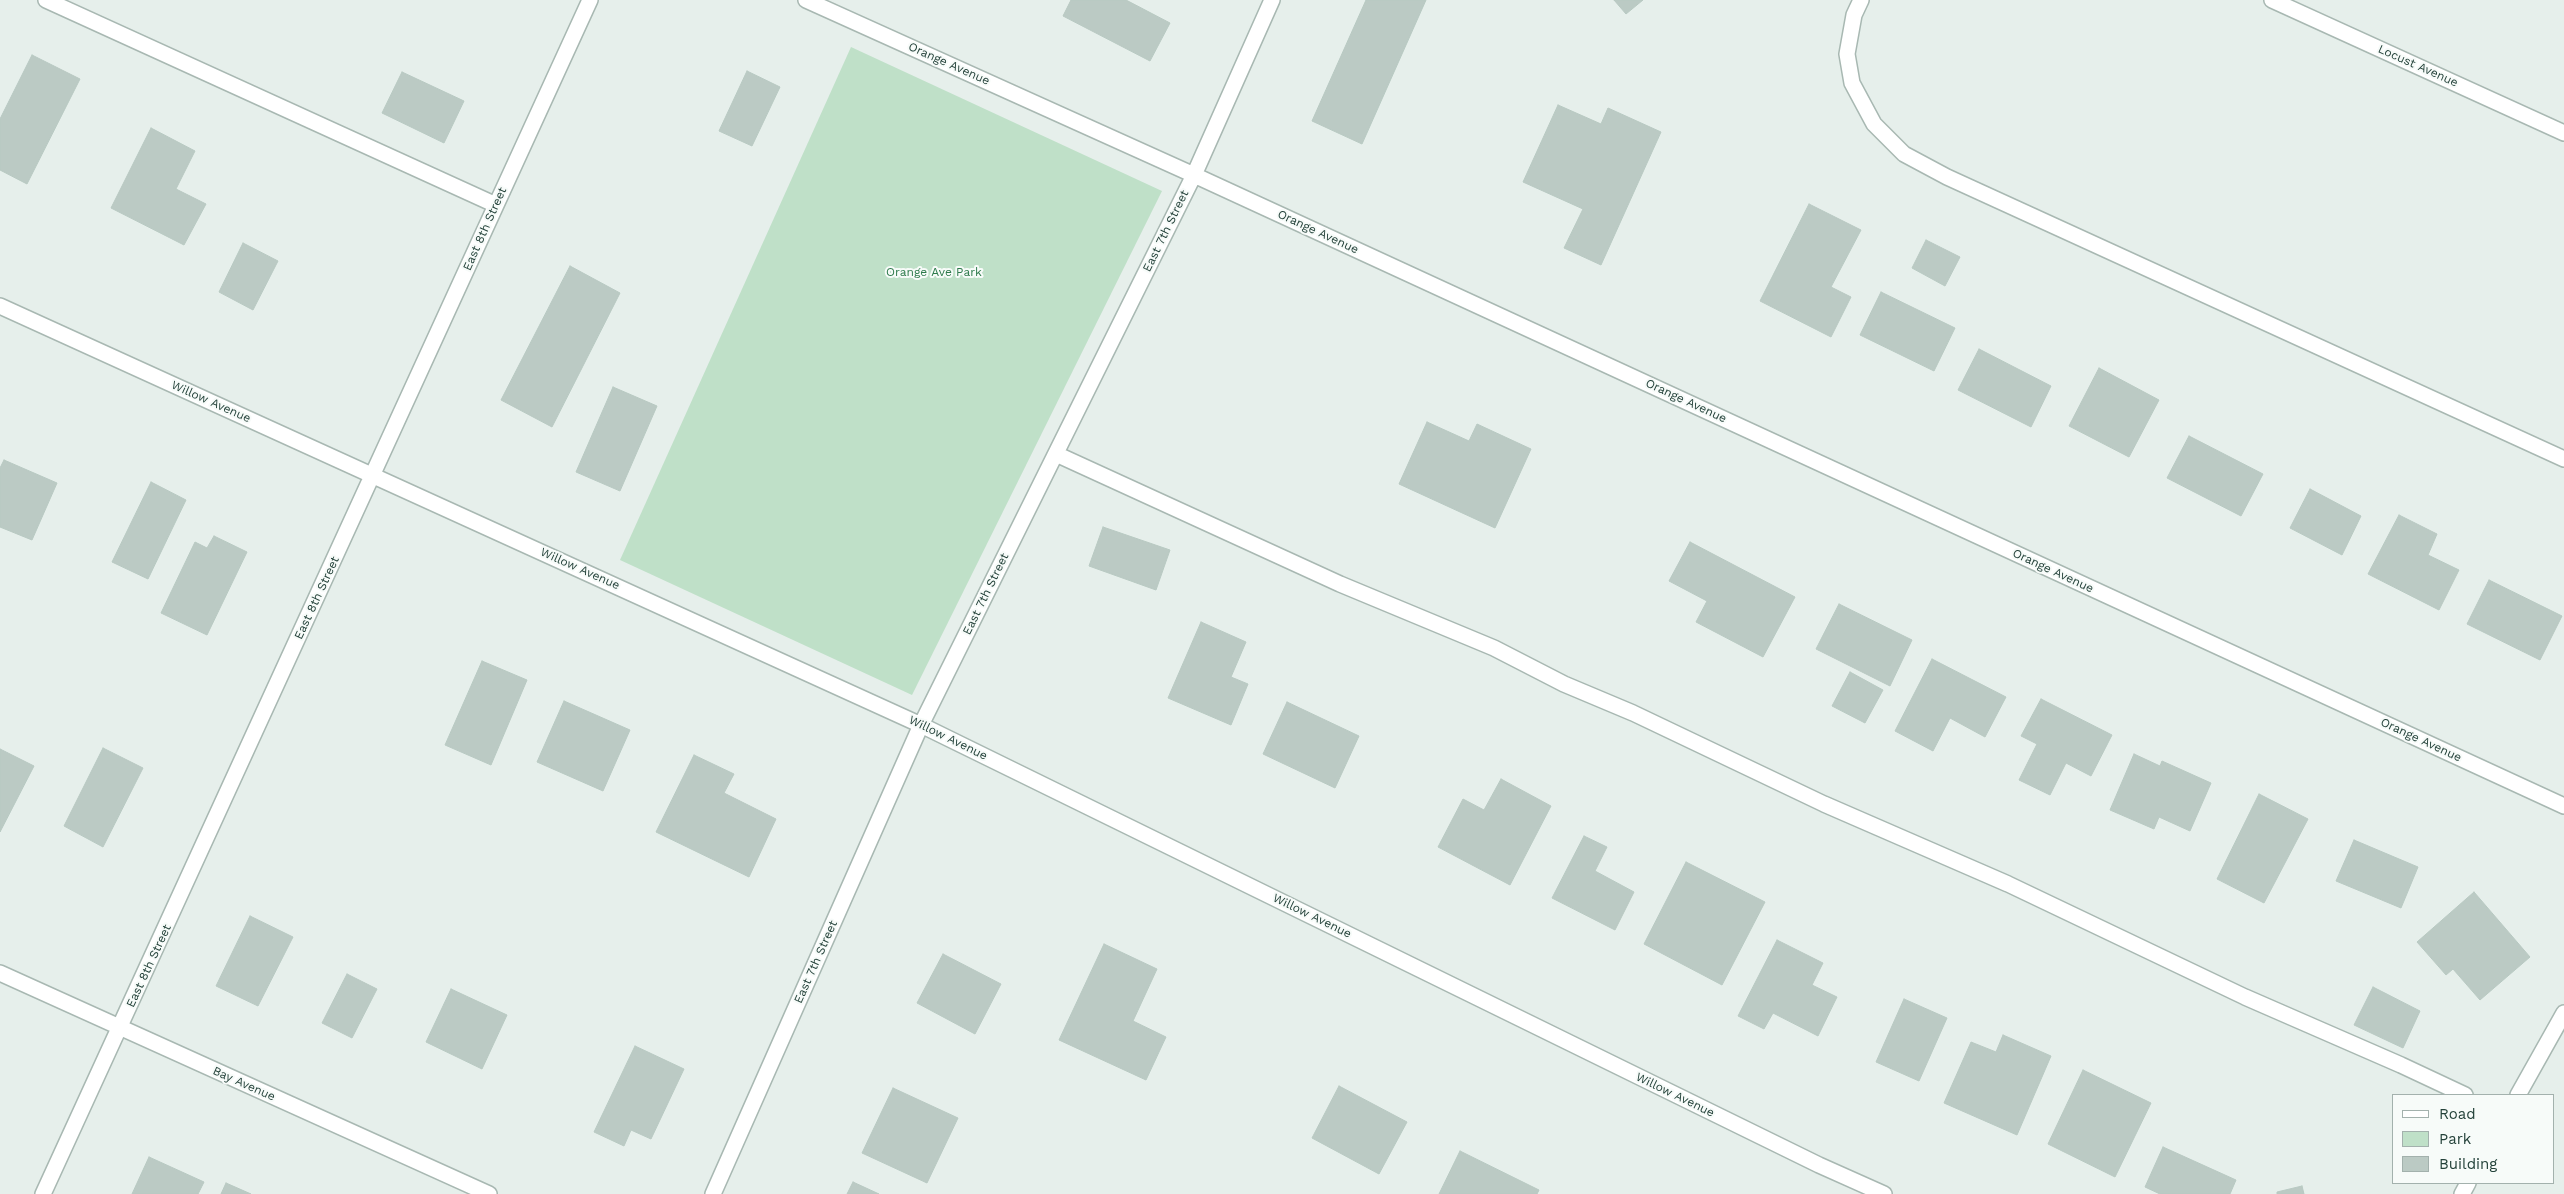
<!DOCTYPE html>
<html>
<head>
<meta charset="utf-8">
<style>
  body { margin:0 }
  #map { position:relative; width:2564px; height:1194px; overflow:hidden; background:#e6efeb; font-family:"Work Sans",sans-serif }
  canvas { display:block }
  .legend { position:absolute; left:2392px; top:1094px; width:162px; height:90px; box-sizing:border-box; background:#f7fbf9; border:1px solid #a3b1ad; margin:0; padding:6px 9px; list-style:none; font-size:15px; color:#24423a }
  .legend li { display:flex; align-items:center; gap:10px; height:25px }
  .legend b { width:25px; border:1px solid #a3b1ad }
</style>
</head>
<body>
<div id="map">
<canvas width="2564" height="1194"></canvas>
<ul class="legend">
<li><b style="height:6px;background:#fff"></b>Road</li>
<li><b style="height:14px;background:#bfe0c8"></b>Park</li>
<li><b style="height:14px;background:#bbcac4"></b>Building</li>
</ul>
</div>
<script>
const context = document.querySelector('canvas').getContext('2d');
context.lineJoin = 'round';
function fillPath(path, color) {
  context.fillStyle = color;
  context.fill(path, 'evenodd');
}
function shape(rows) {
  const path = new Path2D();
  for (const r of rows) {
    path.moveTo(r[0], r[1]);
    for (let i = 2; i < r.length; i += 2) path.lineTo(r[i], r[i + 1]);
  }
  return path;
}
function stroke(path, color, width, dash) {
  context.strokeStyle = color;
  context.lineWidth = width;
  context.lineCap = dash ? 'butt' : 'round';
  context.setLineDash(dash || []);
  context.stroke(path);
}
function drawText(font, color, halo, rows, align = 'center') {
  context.font = font + ' "Work Sans",sans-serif';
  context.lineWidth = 4;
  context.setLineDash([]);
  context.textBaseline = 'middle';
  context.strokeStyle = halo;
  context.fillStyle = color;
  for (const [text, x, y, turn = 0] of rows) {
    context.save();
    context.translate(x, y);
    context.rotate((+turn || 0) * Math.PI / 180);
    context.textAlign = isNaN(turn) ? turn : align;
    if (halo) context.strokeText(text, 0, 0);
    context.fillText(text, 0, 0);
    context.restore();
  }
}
const green = shape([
  [851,47,1162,191,912,695,620,560]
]);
const building = shape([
  [1071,0,1126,0,1170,23,1150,61,1063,16,1071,0],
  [1366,0,1426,0,1362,144,1312,121,1366,0],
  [1614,0,1643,0,1626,14,1614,0],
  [32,55,80,79,27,184,0,170,0,119,32,55],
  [747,71,780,87,752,146,719,131,747,71],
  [402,72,464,101,444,143,382,113,402,72],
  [1558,105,1601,124,1608,108,1661,132,1601,265,1564,248,1583,209,1523,182,1558,105],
  [151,128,195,151,176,189,206,204,184,245,111,208,151,128],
  [1809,204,1861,230,1831,287,1851,297,1831,337,1760,301,1809,204],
  [1926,240,1960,257,1945,286,1912,268,1926,240],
  [243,243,278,261,253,310,219,292,243,243],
  [570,266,620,293,552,427,501,400,570,266],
  [1881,292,1955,328,1934,371,1860,335,1881,292],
  [1979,349,2051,386,2031,427,1958,390,1979,349],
  [2099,368,2159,400,2129,457,2069,426,2099,368],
  [613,387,657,406,620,491,576,472,613,387],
  [1427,422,1469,441,1477,424,1531,449,1495,528,1399,484,1427,422],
  [2189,436,2263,474,2241,516,2167,478,2189,436],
  [4,460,57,483,32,540,0,527,0,468,4,460],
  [151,482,186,500,148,579,112,562,151,482],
  [2310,489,2361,516,2342,555,2290,528,2310,489],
  [2399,515,2437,534,2428,555,2459,570,2439,610,2368,574,2399,515],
  [1103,527,1170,550,1156,590,1089,566,1103,527],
  [214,536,247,552,207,635,161,613,195,542,207,548,214,536],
  [1690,542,1795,597,1763,657,1696,622,1707,601,1669,581,1690,542],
  [2489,580,2562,616,2540,660,2467,624,2489,580],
  [1839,604,1912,640,1890,686,1816,649,1839,604],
  [1201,622,1246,642,1231,677,1248,684,1231,725,1168,698,1201,622],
  [1932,659,2006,697,1985,737,1950,718,1933,751,1895,731,1932,659],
  [482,661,527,680,491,765,445,745,482,661],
  [1850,672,1883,690,1865,723,1832,706,1850,672],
  [2041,699,2112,735,2091,776,2066,763,2050,795,2019,780,2037,744,2021,736,2041,699],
  [564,701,630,730,603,791,537,762,564,701],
  [1287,702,1359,736,1335,788,1263,754,1287,702],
  [103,748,143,768,103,847,64,826,103,748],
  [0,749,34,766,0,832,0,749],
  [2134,754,2160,766,2162,761,2211,783,2190,831,2159,817,2154,829,2110,810,2134,754],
  [694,755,734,774,724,793,776,819,749,877,656,832,694,755],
  [1501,779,1551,806,1510,885,1438,847,1463,799,1484,810,1501,779],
  [2259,794,2308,819,2264,903,2217,879,2259,794],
  [1584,836,1607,847,1595,871,1634,892,1615,930,1552,898,1584,836],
  [2354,840,2418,867,2401,908,2336,881,2354,840],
  [1686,862,1765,902,1722,985,1644,944,1686,862],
  [2474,892,2530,957,2480,1000,2453,969,2446,975,2417,942,2474,892],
  [250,916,293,937,258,1006,216,986,250,916],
  [1777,940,1823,963,1812,985,1837,997,1818,1036,1773,1013,1764,1029,1738,1016,1777,940],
  [1104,944,1157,969,1133,1021,1166,1037,1146,1080,1059,1040,1104,944],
  [943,954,1001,984,975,1034,917,1003,943,954],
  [347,974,377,989,352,1038,322,1023,347,974],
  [2373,987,2420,1011,2403,1048,2354,1025,2373,987],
  [451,989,507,1015,482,1069,426,1042,451,989],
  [1904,999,1947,1018,1919,1081,1876,1062,1904,999],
  [2003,1035,2051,1056,2017,1135,1944,1103,1971,1042,1996,1052,2003,1035],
  [635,1046,684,1069,651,1139,631,1130,624,1146,594,1132,635,1046],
  [2083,1070,2151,1103,2115,1177,2048,1144,2083,1070],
  [1339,1086,1407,1122,1379,1174,1312,1138,1339,1086],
  [893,1088,958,1118,927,1183,862,1153,893,1088],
  [2163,1147,2236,1180,2230,1194,2160,1194,2145,1187,2163,1147],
  [1460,1151,1539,1190,1537,1194,1439,1194,1460,1151],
  [149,1157,204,1182,198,1194,132,1194,149,1157],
  [853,1182,879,1194,847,1194,853,1182],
  [226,1183,251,1194,221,1194,226,1183],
  [2302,1186,2304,1194,2277,1194,2277,1192,2302,1186]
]);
const minor = shape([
  [46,0,496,205],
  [806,0,1194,175,2564,806],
  [1861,0,1854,15,1847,54,1852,83,1874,124,1904,154,1947,177,2564,459],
  [2272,0,2564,133],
  [0,306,921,725,1819,1165,1884,1194],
  [1056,454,1340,584,1494,648,1564,684,1633,713,1824,804,2008,884,2245,997,2401,1065,2465,1095],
  [0,973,489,1194],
  [2518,1095,2564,1013],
  [43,1194,590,0],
  [713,1194,921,725,1194,175,1272,0],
  [2462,1194,2468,1183]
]);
const streetNames = [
  ["Orange Avenue",949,64,24],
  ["Locust Avenue",2418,66,24],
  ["East 8th Street",485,229,-66],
  ["East 7th Street",1166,231,-64],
  ["Orange Avenue",1318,232,25],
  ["Orange Avenue",1686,401,25],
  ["Willow Avenue",211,402,24],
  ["Willow Avenue",580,569,24],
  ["Orange Avenue",2053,571,25],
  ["East 7th Street",986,594,-64],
  ["East 8th Street",317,598,-65],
  ["Willow Avenue",948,738,26],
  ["Orange Avenue",2421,740,25],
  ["Willow Avenue",1312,916,26],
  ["East 7th Street",816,962,-66],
  ["East 8th Street",149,966,-65],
  ["Bay Avenue",244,1084,24],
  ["Willow Avenue",1675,1095,26]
];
const parkNames = [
  ["Orange Ave Park",934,272]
];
fillPath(green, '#bfe0c8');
fillPath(building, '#bbcac4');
stroke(building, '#b8c9c2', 1);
stroke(minor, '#a8b8b2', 18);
stroke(minor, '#fff', 15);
drawText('12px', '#24423a', '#f7fbf9', streetNames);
drawText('12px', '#2d7a4b', '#f7fbf9', parkNames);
</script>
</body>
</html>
